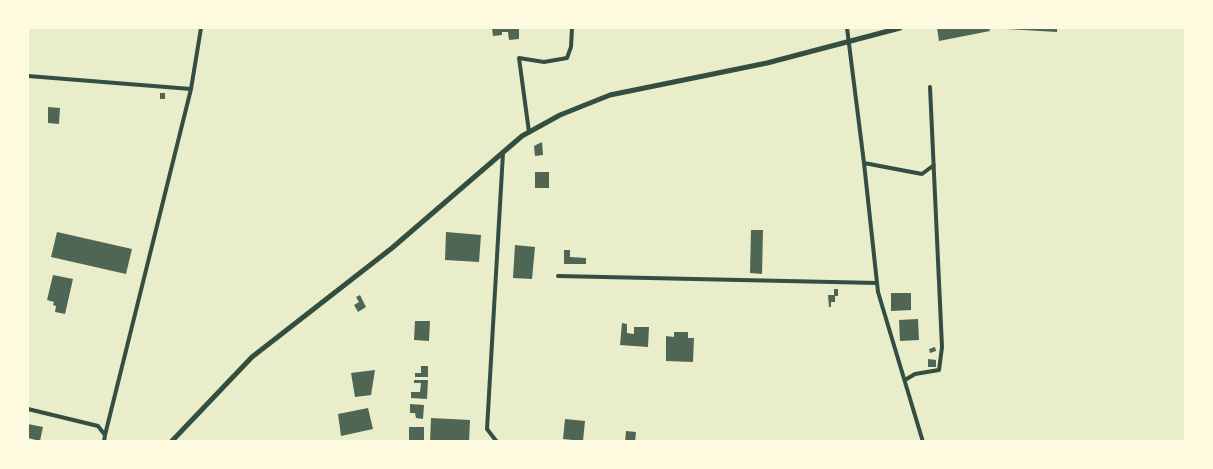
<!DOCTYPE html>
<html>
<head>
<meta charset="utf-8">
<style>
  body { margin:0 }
  #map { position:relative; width:1213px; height:469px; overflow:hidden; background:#e9edc9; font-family:Literata,serif }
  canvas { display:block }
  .frame { position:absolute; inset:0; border:29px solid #fefae0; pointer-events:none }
</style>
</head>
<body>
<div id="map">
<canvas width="1213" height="469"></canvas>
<div class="frame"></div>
</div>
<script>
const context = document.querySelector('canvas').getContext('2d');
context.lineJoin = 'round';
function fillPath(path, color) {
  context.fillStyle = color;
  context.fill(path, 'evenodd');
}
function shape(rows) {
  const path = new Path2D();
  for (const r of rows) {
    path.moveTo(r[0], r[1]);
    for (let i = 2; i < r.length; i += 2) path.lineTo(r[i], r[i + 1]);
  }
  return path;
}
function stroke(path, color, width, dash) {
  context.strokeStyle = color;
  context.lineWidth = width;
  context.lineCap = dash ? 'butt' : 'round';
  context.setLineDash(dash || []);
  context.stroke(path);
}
const building = shape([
  [492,28,519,28,519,39,509,40,508,32,502,32,502,35,493,36],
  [937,28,989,28,990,31,939,41],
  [1006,28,1057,28,1057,32,1006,29],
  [160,93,165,93,165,99,160,99],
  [48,107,60,108,59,124,48,123],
  [542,142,543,155,535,156,534,146],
  [535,172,549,172,549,188,535,188],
  [751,230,763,230,762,274,750,273],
  [57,232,132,249,126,274,51,257],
  [446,232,481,235,479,262,445,260],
  [515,245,535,247,532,279,513,278],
  [564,250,570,250,570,257,586,258,586,264,564,264],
  [53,275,73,279,65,314,55,312,56,306,53,305,54,302,47,300],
  [834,289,838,289,838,296,835,296,835,302,831,302,831,307,829,307,828,295,834,295],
  [891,293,911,293,911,310,891,311],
  [360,295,366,307,358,312,354,305,359,302,356,297],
  [918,319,919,340,900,341,899,320],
  [415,321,430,321,429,341,414,340],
  [622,323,627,324,627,333,634,334,634,327,649,327,648,347,620,345],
  [674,332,688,332,688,338,694,338,693,362,666,361,666,336,674,337],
  [935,347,936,351,930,353,929,349],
  [928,359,936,360,936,367,928,367],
  [421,366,428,366,428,377,415,377,415,373,421,373],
  [375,370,371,395,355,397,351,373],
  [414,380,428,380,427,399,411,398,411,392,420,392,421,383,414,383],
  [410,404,424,405,423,419,416,418,415,413,410,413],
  [368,408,373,429,341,436,338,414],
  [431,418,470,420,469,442,430,442],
  [565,419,585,421,583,441,563,439],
  [28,424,43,427,40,441,28,438],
  [409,427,424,427,424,440,409,440],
  [626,431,636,432,635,442,625,442]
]);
const minor = shape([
  [847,28,864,163,878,292,923,442],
  [28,76,191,89,105,435],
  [191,89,201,28],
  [529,132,519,58,544,62,567,58,571,47,572,28],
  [864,163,922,174,934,165],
  [558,276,877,283],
  [905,380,915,374,939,370,942,347,930,87],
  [28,409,98,426,105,435,104,442],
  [497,442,487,429,503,153]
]);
const tertiary = shape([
  [171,442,252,357,392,248,522,136,560,115,610,95,767,63,900,28]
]);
fillPath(building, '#4f6655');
stroke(minor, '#344e41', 4);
stroke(tertiary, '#344e41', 5);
</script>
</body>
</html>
